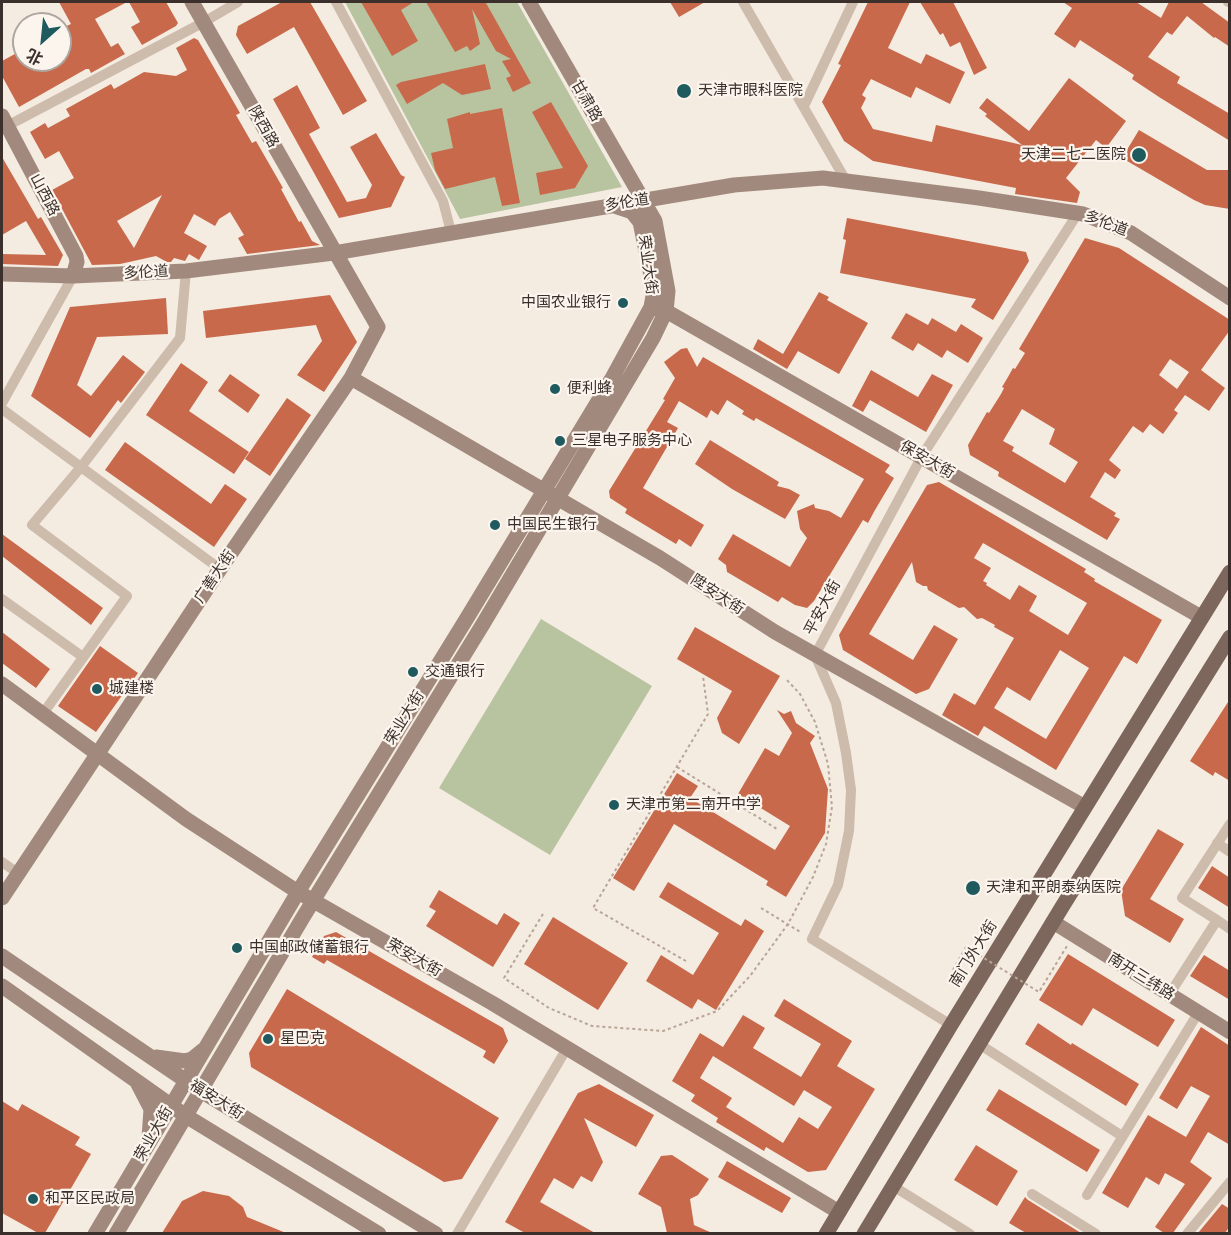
<!DOCTYPE html>
<html>
<head>
<meta charset="utf-8">
<style>
  body { margin:0 }
  #map { position:relative; width:1231px; height:1235px; overflow:hidden; background:#f4ebe1; font-family:"Varela Round","Noto Sans SC",sans-serif }
  canvas { display:block }
  .frame { position:absolute; inset:0; border:3px solid #3b302b; pointer-events:none }
  .north { position:absolute; left:12px; top:12px; width:60px; height:60px; box-sizing:border-box; background:#fbf5ee; border:2px solid #aea6a0; border-radius:50%; rotate:207deg; font-size:16px; font-weight:700; line-height:24px; text-align:center; color:#3b302b }
  .north::after { content:''; display:block; margin:auto; width:21px; height:27px; background:#1f5a5e; clip-path:polygon(50% 0,100% 100%,50% 72%,0 100%) }
</style>
</head>
<body>
<div id="map">
<canvas width="1231" height="1235"></canvas>
<div class="frame"></div>
<div class="north">北</div>
</div>
<script>
const context = document.querySelector('canvas').getContext('2d');
context.lineJoin = 'round';
function fillPath(path, color) {
  context.fillStyle = color;
  context.fill(path, 'evenodd');
}
function shape(rows) {
  const path = new Path2D();
  for (const r of rows) {
    path.moveTo(r[0], r[1]);
    for (let i = 2; i < r.length; i += 2) path.lineTo(r[i], r[i + 1]);
  }
  return path;
}
function stroke(path, color, width, dash) {
  context.strokeStyle = color;
  context.lineWidth = width;
  context.lineCap = dash ? 'butt' : 'round';
  context.setLineDash(dash || []);
  context.stroke(path);
}
function drawText(font, color, halo, rows, align = 'center') {
  context.font = font + ' "Varela Round","Noto Sans SC",sans-serif';
  context.lineWidth = 4.5;
  context.setLineDash([]);
  context.textBaseline = 'middle';
  context.strokeStyle = halo;
  context.fillStyle = color;
  for (const [text, x, y, turn = 0] of rows) {
    context.save();
    context.translate(x, y);
    context.rotate((+turn || 0) * Math.PI / 180);
    context.textAlign = isNaN(turn) ? turn : align;
    if (halo) context.strokeText(text, 0, 0);
    context.fillText(text, 0, 0);
    context.restore();
  }
}
const green = shape([
  [345,2,517,2,622,187,460,219],
  [541,619,652,686,550,855,439,788]
]);
const building = shape([
  [59,2,127,2,95,19,111,47,118,43,125,54,91,73,89,69,86,69,19,107,2,76,2,61,24,49,24,60,60,60,60,29,71,24],
  [129,2,166,2,178,23,176,26,142,45,131,27,140,22],
  [282,2,310,2,367,101,343,115,294,27,247,54,236,35,238,26],
  [361,2,414,2,401,10,418,41,392,56],
  [426,2,483,2,486,3,531,83,513,92,506,78,511,76,502,61,511,59,496,51,472,9,480,44,470,51,467,46,455,52],
  [670,2,705,2,679,17],
  [868,2,910,2,888,48,921,64,926,54,965,72,950,104,916,87,911,98,871,79,862,95,866,98,861,108,873,129,932,142,936,125,1022,145,985,116,987,114,979,108,987,98,1029,131,1069,78,1126,121,1106,148,1096,140,1066,178,1080,192,1077,203,1015,194,1016,188,873,161,844,141,822,102,841,65,838,64],
  [920,2,953,2,987,68,974,75,960,42,950,47,943,33,940,35],
  [1063,2,1136,2,1161,18,1169,2,1201,2,1230,23,1230,47,1215,37,1214,38,1187,16,1172,35,1167,32,1148,57,1180,77,1177,83,1230,114,1230,141,1159,97,1132,79,1134,75,1080,40,1075,48,1054,34,1072,8],
  [194,38,198,40,240,113,236,115,252,143,256,141,283,188,281,189,299,222,301,221,312,241,320,245,247,254,238,238,244,235,230,212,219,219,215,226,194,214,184,233,207,246,199,260,189,254,185,261,174,258,171,262,167,262,156,256,120,264,92,265,52,190,74,178,59,151,45,159,30,132,45,123,48,128,70,116,66,109,111,84,114,89,144,72,176,76,187,70,176,48],
  [162,195,134,248,117,221],
  [485,64,491,89,462,95,443,83,407,104,396,85,401,82],
  [297,85,320,128,309,134,347,202,366,198,372,185,350,147,376,133,401,175,405,177,391,207,339,218,273,99],
  [551,102,588,166,575,188,540,195,536,173,563,168,532,112],
  [502,108,520,203,502,206,495,177,445,189,435,170,431,153,453,148,447,119,470,112,470,114],
  [1139,130,1207,170,1230,170,1230,209,1205,205,1194,200,1122,158],
  [2,157,38,219,41,217,63,255,58,266,2,264,2,254,46,255,26,221,2,235],
  [847,218,1026,252,1029,261,993,320,971,307,976,299,840,273,846,240,843,239],
  [1085,238,1119,248,1230,320,1230,330,1201,370,1225,388,1209,411,1185,395,1174,410,1178,413,1163,434,1150,424,1143,433,1133,426,1109,460,1121,470,1115,479,1105,472,1090,497,1116,513,1114,516,1120,519,1107,540,998,476,999,472,970,455,968,445,987,412,989,413,1001,394,1004,388,1002,387,1008,377,1013,368,1015,369,1025,353,1019,349],
  [1170,359,1189,372,1177,389,1159,375],
  [1022,409,1055,429,1049,444,1078,462,1065,483,1012,451,1014,447,1003,441],
  [819,292,829,297,827,300,868,323,839,374,798,351,787,369,753,349,758,339,783,354],
  [330,295,357,342,324,392,297,375,322,341,316,325,206,338,203,311],
  [166,298,168,334,97,337,77,385,91,396,123,355,145,372,121,403,118,400,90,438,31,396,70,307],
  [906,313,928,325,932,318,956,332,961,324,983,338,968,363,947,350,942,358,918,343,913,351,891,338],
  [687,348,697,367,703,357,890,465,885,472,894,478,875,510,868,523,863,520,814,601,807,608,795,605,782,597,778,602,727,572,726,565,718,559,733,534,790,567,807,538,800,529,797,511,814,504,815,508,829,511,841,518,864,479,756,418,754,421,742,414,744,411,727,400,718,415,711,410,707,418,679,401,667,422,678,428,643,488,704,525,691,547,679,539,676,544,625,513,627,509,610,498,609,491,665,400,663,399,675,378,664,362,681,349],
  [181,363,208,382,189,411,249,452,234,474,146,415],
  [871,370,918,397,932,374,953,385,926,432,870,400,863,412,852,406],
  [230,374,260,395,248,413,218,391],
  [287,398,311,415,270,476,245,459],
  [710,440,779,482,777,486,789,489,800,495,785,519,732,489,695,464],
  [125,442,211,504,225,484,247,499,214,547,105,470],
  [939,482,1086,569,1084,572,1095,579,1094,581,1162,620,1137,664,1124,656,1056,770,984,726,978,736,942,715,954,693,975,705,1014,638,994,627,995,625,982,618,977,619,964,607,959,608,928,590,927,586,923,586,916,582,912,562,869,634,913,660,934,625,958,639,929,689,916,694,843,650,839,635,927,485],
  [983,543,1087,603,1068,635,1029,611,1037,596,1019,585,1010,600,986,585,987,583,983,581,991,568,974,558],
  [1060,650,1089,668,1046,739,994,708,1007,687,1030,701],
  [2,534,103,608,91,625,2,556],
  [695,627,780,676,739,744,722,733,717,718,732,691,677,659],
  [2,632,50,669,36,688,2,663],
  [100,646,138,673,96,732,58,706],
  [1230,699,1230,781,1215,772,1213,776,1190,761],
  [777,710,784,714,791,711,796,723,815,736,810,743,828,789,825,833,786,897,766,885,768,881,674,824,634,891,613,878,677,773,698,786,690,798,775,850,790,826,738,794,765,748,779,756,792,733],
  [1158,829,1184,844,1150,899,1184,919,1170,943,1125,916,1121,890],
  [1212,866,1230,878,1230,908,1198,888],
  [668,882,741,926,745,919,764,931,716,1010,698,999,692,1009,646,981,661,955,693,975,719,933,659,897],
  [439,890,497,925,504,913,520,923,493,967,426,926,436,911,429,907],
  [553,917,628,963,598,1010,524,964],
  [336,932,503,1028,508,1041,494,1064,483,1057,486,1051,327,960,324,964,312,957,324,936],
  [1068,954,1175,1020,1158,1047,1093,1008,1082,1026,1039,1000],
  [1204,955,1230,971,1230,1000,1190,976],
  [287,989,499,1118,462,1179,444,1182,251,1067,249,1053],
  [784,999,852,1041,837,1066,875,1089,826,1170,808,1172,766,1147,764,1151,716,1122,718,1118,691,1101,695,1095,672,1081,700,1033,723,1047,743,1015,765,1028,753,1048,801,1077,821,1044,774,1016],
  [713,1056,794,1106,804,1090,832,1107,818,1129,799,1117,783,1143,726,1107,732,1098,700,1078],
  [1038,1023,1071,1045,1072,1043,1139,1084,1126,1106,1025,1044],
  [1201,1027,1230,1046,1230,1145,1208,1132,1190,1162,1212,1178,1173,1233,1164,1233,1155,1227,1185,1184,1165,1173,1159,1185,1146,1177,1128,1208,1102,1193,1148,1115,1186,1137,1210,1096,1191,1086,1177,1109,1159,1098],
  [599,1084,654,1115,636,1147,584,1118,603,1162,592,1182,581,1176,573,1189,554,1178,540,1202,595,1233,525,1233,505,1222,578,1093],
  [999,1089,1100,1150,1087,1172,986,1110],
  [2,1101,18,1111,22,1104,80,1137,75,1145,91,1154,45,1233,38,1233,2,1213],
  [976,1145,1018,1171,997,1206,954,1180],
  [672,1155,709,1179,698,1195,690,1199,694,1225,712,1233,667,1233,661,1207,638,1194,661,1156],
  [727,1161,791,1198,782,1213,718,1177],
  [203,1191,229,1196,243,1207,247,1217,286,1233,162,1233,182,1201],
  [1025,1197,1028,1200,1081,1233,1026,1233,1009,1223],
  [1222,1204,1230,1209,1230,1226,1225,1233,1198,1233]
]);
const path = shape([
  [677,767,777,829],
  [761,908,802,933],
  [543,914,504,978,549,1008,592,1026,663,1031,717,1011,750,976,788,924,813,877,826,844,832,807,828,764,815,722,800,694,786,679],
  [1059,959,1067,946],
  [686,961,593,908,708,714,703,676],
  [1227,1234,1230,1230]
]);
const street = shape([
  [336,2,443,201,451,232],
  [743,2,845,179],
  [1228,2,1230,2],
  [804,106,853,2],
  [7,126,204,22,238,2],
  [2,403,73,276],
  [2,409,220,569],
  [2,599,83,657],
  [42,715,127,596,32,525,81,467,180,338,186,271],
  [1217,843,1230,852],
  [2,862,18,873],
  [1217,920,1230,929],
  [1169,995,1217,920,1182,898,1230,824],
  [951,1025,812,939,838,885,849,831,851,790,846,753,836,703,815,655,922,456,1078,213],
  [979,1044,1122,1136],
  [893,1186,970,1234],
  [1032,1194,1096,1234],
  [1087,1195,1198,1013],
  [457,1234,567,1048],
  [1187,1234,1230,1182]
]);
const secondary = shape([
  [2,116,76,256,77,262,73,276],
  [2,274,73,276,186,271,334,253,734,185,823,178,979,198,1083,214,1131,233,1230,298],
  [656,309,666,311,1201,617],
  [351,378,660,558,775,632,1085,807],
  [2,684,186,819,298,892,492,1003,839,1212],
  [2,898,220,569,351,378,378,327,192,2],
  [1053,922,1230,1032],
  [2,956,201,1091,436,1234],
  [2,986,186,1116,379,1234],
  [156,1057,185,1061,192,1059,203,1050],
  [138,1084,151,1109,149,1138],
  [95,1234,298,892,467,618,611,380,651,307,654,290,640,222,632,212,617,207],
  [116,1234,302,919,483,624,653,338,666,311,668,291,655,221,529,2]
]);
const primary = shape([
  [826,1234,951,1025,1230,572],
  [864,1234,1062,907,1230,637]
]);
const pathBridge = shape([
  [953,970,966,947,1039,992,1059,959]
]);
const markers = [
  [684,91,8,"#1f5a5e"],
  [1139,155,8,"#1f5a5e"],
  [623,303,6,"#1f5a5e"],
  [555,389,6,"#1f5a5e"],
  [560,441,6,"#1f5a5e"],
  [495,525,6,"#1f5a5e"],
  [413,672,6,"#1f5a5e"],
  [97,689,6,"#1f5a5e"],
  [614,805,6,"#1f5a5e"],
  [973,888,8,"#1f5a5e"],
  [237,948,6,"#1f5a5e"],
  [268,1039,6,"#1f5a5e"],
  [33,1199,6,"#1f5a5e"]
];
const poiNames = [
  ["天津市眼科医院",698,91],
  ["天津二七二医院",1126,155,"right"],
  ["中国农业银行",611,303,"right"],
  ["便利蜂",567,389],
  ["三星电子服务中心",572,441],
  ["中国民生银行",507,525],
  ["交通银行",425,672],
  ["城建楼",109,689],
  ["天津市第二南开中学",626,805],
  ["天津和平朗泰纳医院",986,888],
  ["中国邮政储蓄银行",249,948],
  ["星巴克",280,1039],
  ["和平区民政局",45,1199]
];
const streetNames = [
  ["甘肃路",586,101,60],
  ["陕西路",263,127,61],
  ["山西路",44,195,62],
  ["多伦道",627,203,-9],
  ["多伦道",1106,224,21],
  ["荣业大街",647,265,82],
  ["多伦道",146,273,-3],
  ["保安大街",927,460,30],
  ["广善大街",215,577,-56],
  ["陞安大街",717,595,33],
  ["平安大街",823,608,-62],
  ["荣业大街",405,718,-58],
  ["南门外大街",974,954,-58],
  ["荣安大街",414,958,30],
  ["南开三纬路",1141,977,32],
  ["福安大街",216,1100,32],
  ["荣业大街",154,1134,-60]
];
fillPath(green, '#b8c4a0');
fillPath(building, '#c8694b');
stroke(path, '#b9a596', 2, [3, 3]);
stroke(street, '#cdbbac', 10);
stroke(secondary, '#a18a7d', 15);
stroke(primary, '#7d675c', 15);
stroke(pathBridge, '#b9a596', 2, [3, 3]);
for (const [x, y, r, color] of markers) {
  const dot = new Path2D();
  dot.arc(x, y, r, 0, 2 * Math.PI);
  context.fillStyle = color;
  context.fill(dot);
  stroke(dot, '#fbf5ee', 2);
}
drawText('15px', '#3b302b', '#fbf5ee', poiNames, 'left');
drawText('15px', '#3b302b', '#fbf5ee', streetNames);
</script>
</body>
</html>
